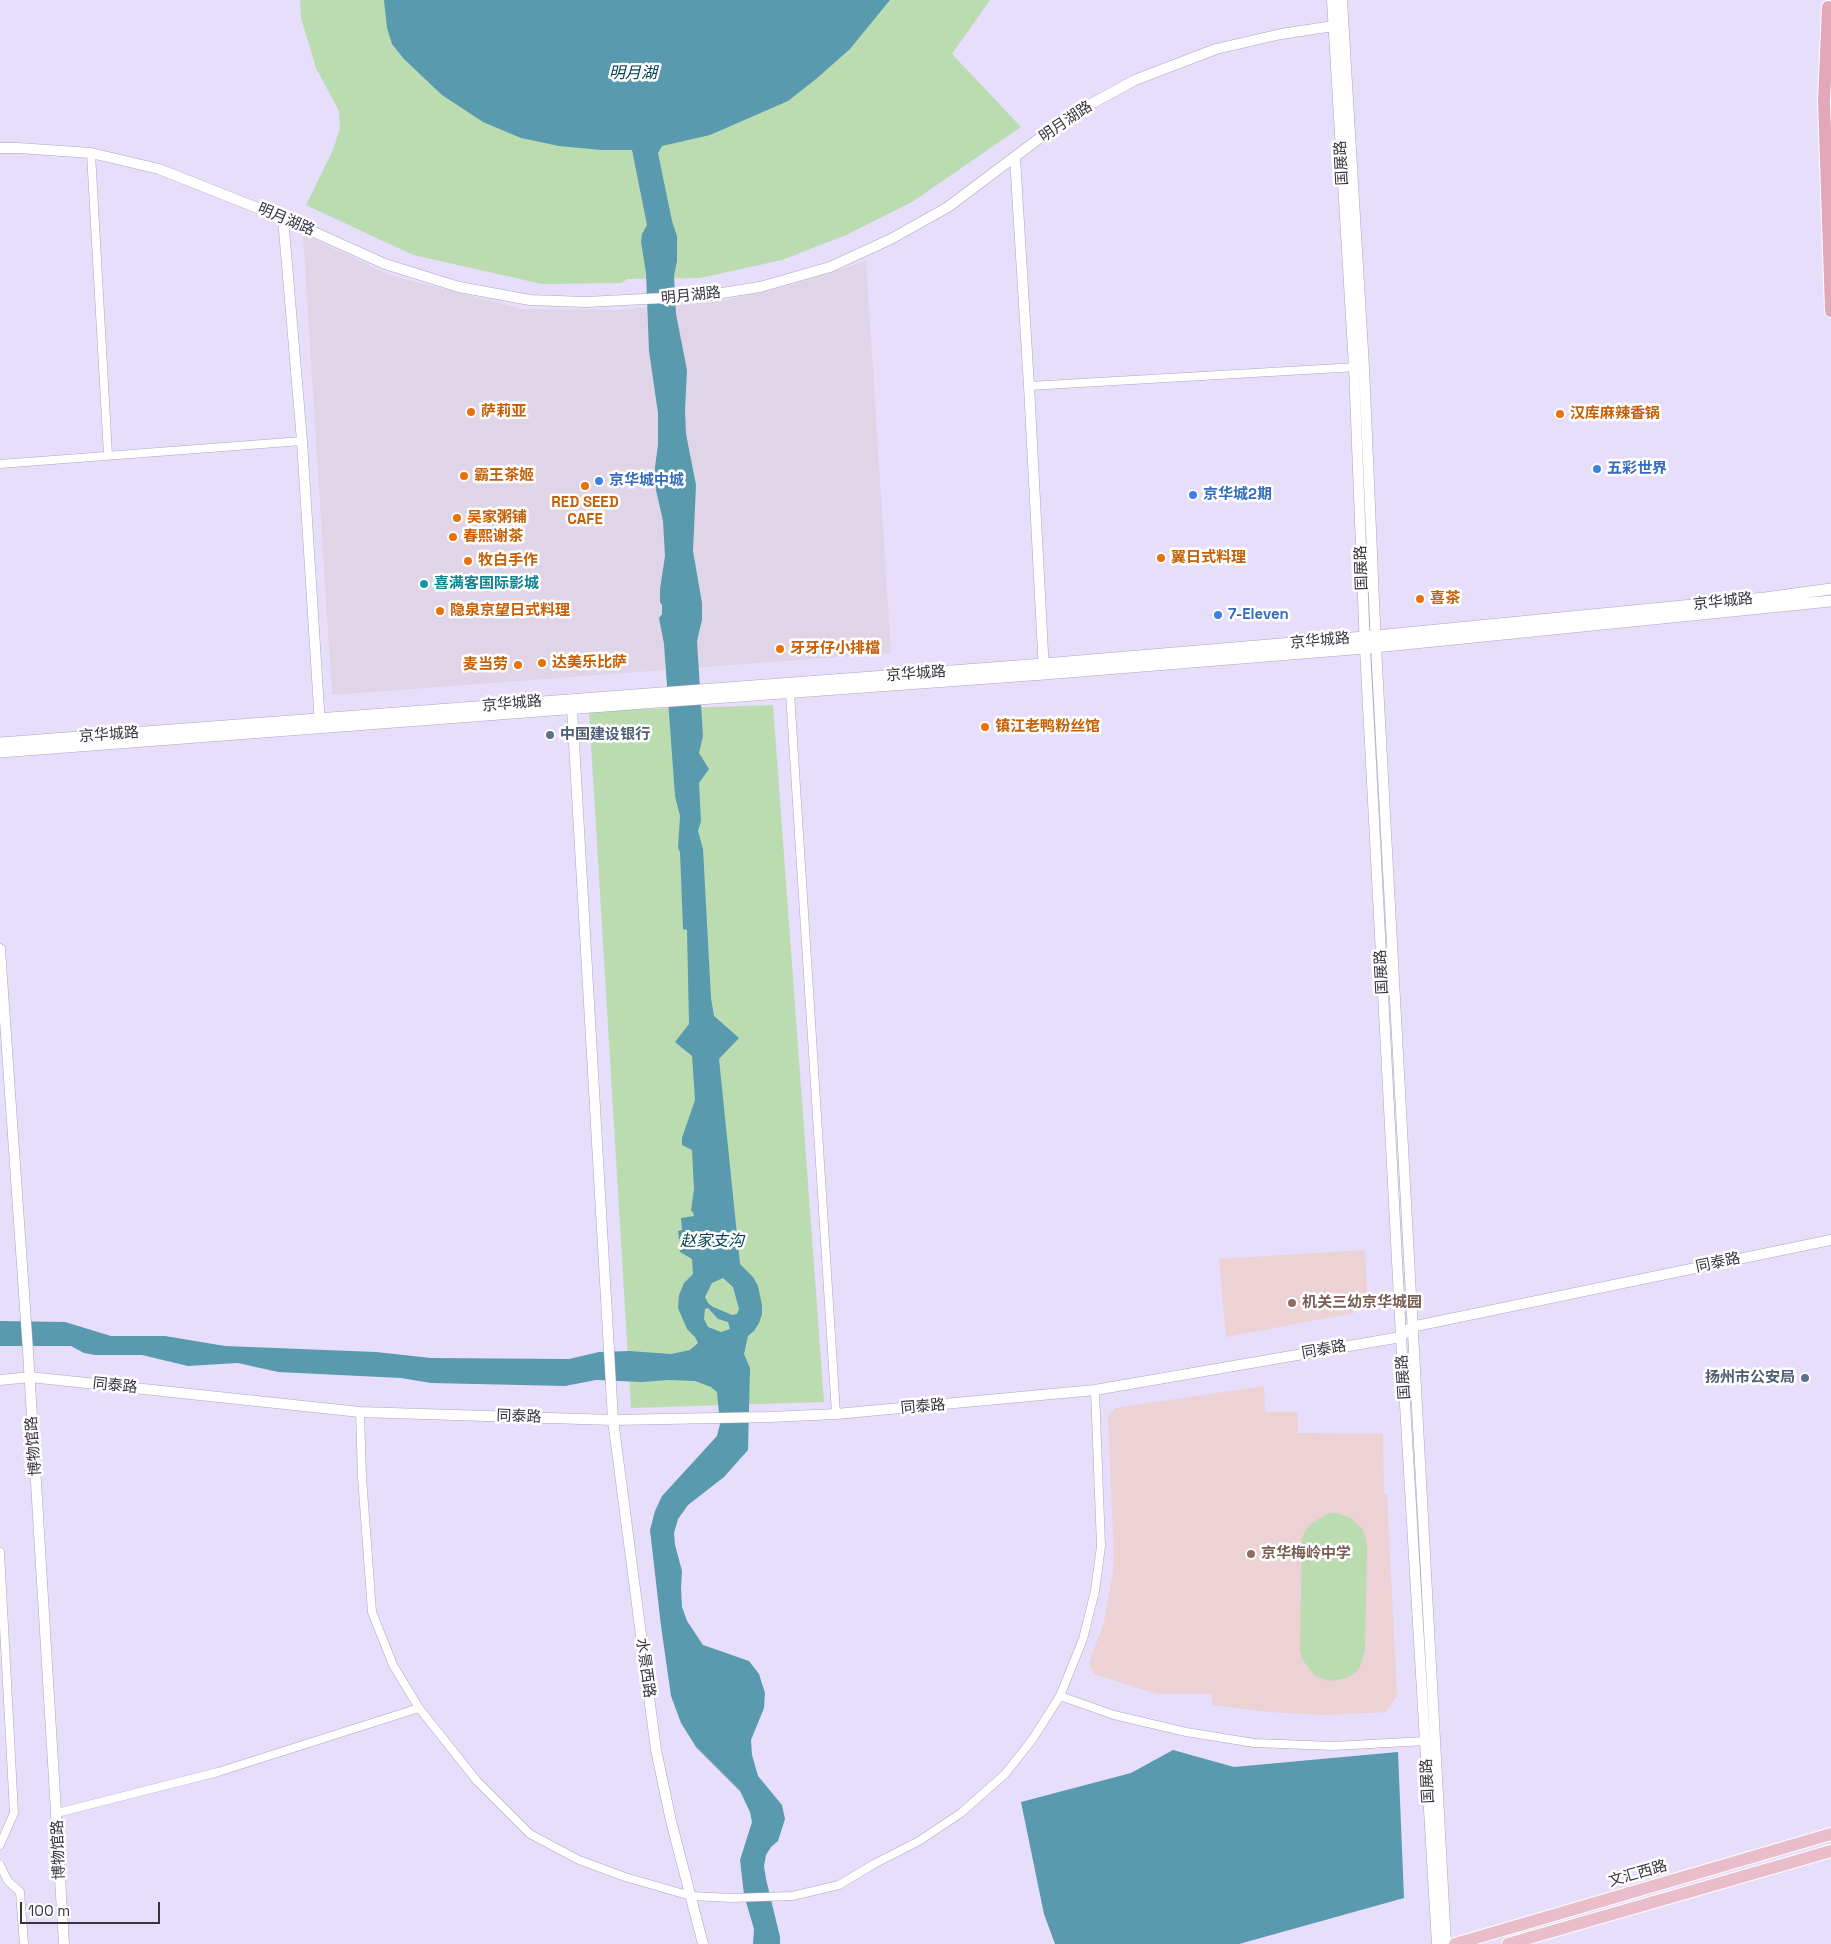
<!DOCTYPE html>
<html>
<head>
<meta charset="utf-8">
<style>
  body { margin:0 }
  #map { position:relative; width:1831px; height:1944px; overflow:hidden; background:#e6defa; font-family:"Space Grotesk",sans-serif }
  canvas { display:block }
  .scale { position:absolute; left:20px; top:1902px; width:140px; height:22px; box-sizing:border-box; border:2px solid #37343f; border-top:0; padding-left:6px; font-size:15px; line-height:18px; white-space:nowrap; color:#37343f; -webkit-text-stroke:4px #fff; paint-order:stroke }
</style>
</head>
<body>
<div id="map">
<canvas width="1831" height="1944"></canvas>
<div class="scale">100 m</div>
</div>
<script>
const context = document.querySelector('canvas').getContext('2d');
context.lineJoin = 'round';
function fillPath(path, color) {
  context.fillStyle = color;
  context.fill(path, 'evenodd');
}
function shape(rows) {
  const path = new Path2D();
  for (const r of rows) {
    path.moveTo(r[0], r[1]);
    for (let i = 2; i < r.length; i += 2) path.lineTo(r[i], r[i + 1]);
  }
  return path;
}
function stroke(path, color, width, dash) {
  context.strokeStyle = color;
  context.lineWidth = width;
  context.lineCap = dash ? 'butt' : 'round';
  context.setLineDash(dash || []);
  context.stroke(path);
}
function drawText(font, color, halo, rows, align = 'center') {
  context.font = font + ' "Space Grotesk","Noto Sans SC",sans-serif';
  context.lineWidth = 5;
  context.setLineDash([]);
  context.textBaseline = 'middle';
  context.strokeStyle = halo;
  context.fillStyle = color;
  for (const [text, x, y, turn = 0] of rows) {
    context.save();
    context.translate(x, y);
    context.rotate((+turn || 0) * Math.PI / 180);
    context.textAlign = isNaN(turn) ? turn : align;
    if (halo) context.strokeText(text, 0, 0);
    context.fillText(text, 0, 0);
    context.restore();
  }
}
const commercial = shape([
  [303,234,392,276,523,309,618,310,716,302,781,288,866,261,891,653,332,695]
]);
const education = shape([
  [1365,1250,1367,1292,1354,1313,1226,1337,1219,1259],
  [1264,1386,1265,1412,1297,1412,1298,1433,1383,1434,1384,1493,1387,1494,1397,1696,1386,1712,1324,1715,1270,1712,1212,1705,1212,1694,1157,1694,1094,1674,1089,1663,1104,1622,1113,1572,1113,1535,1108,1416,1115,1408]
]);
const green = shape([
  [300,0,990,0,952,54,1021,127,912,202,846,235,782,260,700,278,627,279,622,283,542,284,413,255,306,205,333,150,340,128,339,111,316,68,301,18],
  [773,705,824,1402,631,1408,589,711],
  [1336,1513,1351,1518,1362,1529,1365,1535,1367,1547,1365,1650,1360,1667,1355,1673,1347,1678,1330,1681,1315,1676,1302,1659,1300,1650,1302,1539,1306,1530,1312,1523,1327,1514]
]);
const water = shape([
  [384,0,890,0,850,49,816,79,788,101,710,135,662,146,658,153,672,221,677,236,677,261,674,276,676,314,687,370,685,411,686,434,696,485,693,551,702,603,702,620,697,641,703,736,699,753,709,769,699,783,701,821,698,831,703,849,711,998,714,1016,739,1038,719,1059,740,1264,753,1277,758,1286,762,1305,762,1314,759,1323,754,1331,748,1336,744,1354,750,1368,748,1450,724,1477,688,1505,678,1519,674,1533,675,1545,682,1571,681,1588,682,1607,687,1621,703,1645,749,1661,759,1674,765,1693,764,1708,751,1740,752,1755,758,1776,782,1805,785,1819,778,1841,771,1847,766,1855,764,1866,766,1879,780,1937,780,1944,753,1944,754,1929,744,1895,740,1860,752,1822,750,1812,740,1791,696,1747,681,1723,671,1696,661,1626,650,1530,655,1511,662,1496,717,1436,720,1424,717,1392,711,1387,695,1381,668,1380,642,1382,596,1380,565,1386,431,1383,401,1378,278,1372,238,1363,188,1366,142,1355,95,1355,84,1353,71,1346,0,1346,0,1321,65,1322,111,1336,165,1336,225,1346,376,1352,431,1358,569,1359,599,1352,629,1351,671,1354,690,1350,698,1343,695,1337,687,1329,678,1308,679,1295,684,1283,693,1274,692,1259,680,1252,679,1243,686,1242,686,1239,679,1239,678,1231,682,1230,681,1218,694,1216,693,1212,691,1211,694,1189,692,1150,682,1145,682,1138,695,1100,692,1056,675,1042,689,1024,687,930,683,929,680,852,678,848,680,816,675,796,664,644,659,618,662,614,662,605,660,602,660,589,665,556,663,521,656,490,655,467,658,445,658,413,649,351,646,273,641,242,642,234,647,225,632,150,601,150,559,146,521,138,483,122,442,95,404,59,392,44,387,28],
  [723,1278,733,1287,739,1309,737,1314,732,1315,713,1307,708,1303,705,1297,712,1283],
  [708,1308,718,1319,728,1322,730,1329,721,1332,708,1327,704,1319,705,1309],
  [1173,1750,1234,1767,1398,1752,1404,1898,1239,1944,1055,1944,1044,1914,1021,1802,1131,1773]
]);
const minor = shape([
  [91,153,108,455],
  [1029,386,1357,367],
  [0,464,302,441],
  [790,693,836,1414],
  [360,1412,362,1477,372,1612,393,1665,419,1708,477,1781,530,1834,579,1860,625,1877,691,1896,732,1898,792,1896,839,1885,874,1864,919,1841,961,1813,1005,1774,1032,1740,1060,1696,1083,1639,1095,1591,1101,1546,1095,1390],
  [0,1552,14,1813,0,1845],
  [1060,1696,1114,1715,1186,1732,1254,1743,1333,1746,1426,1741],
  [57,1813,218,1772,419,1708],
  [0,1865,8,1881,20,1892,24,1944]
]);
const tertiary = shape([
  [1332,0,1354,367,1365,648,1401,1337,1437,1944],
  [1342,0,1364,367,1376,647,1446,1944],
  [0,148,18,148,91,153,159,169,283,218,385,264,459,287,530,300,586,302,703,296,760,287,830,267,891,239,948,207,1069,116,1135,80,1216,49,1281,34,1340,25],
  [1015,158,1029,386,1044,672],
  [283,218,302,441,320,725],
  [572,708,613,1420,656,1750,671,1821,703,1944],
  [0,949,28,1351,64,1944],
  [0,1380,30,1377,360,1412,613,1420,770,1417,836,1414,1095,1390,1401,1337,1411,1327,1831,1240]
]);
const secondary = shape([
  [0,743,1044,664,1376,636,1765,598,1831,589],
  [0,752,644,703,1044,674,1365,648,1831,601]
]);
const primary = shape([
  [1455,1944,1831,1834],
  [1508,1944,1831,1851]
]);
const trunk = shape([
  [1828,7,1824,101,1831,311]
]);
const markers = [
  [471,412,5,"#e8710a"],
  [1560,414,5,"#e8710a"],
  [1597,469,5,"#3f7fe0"],
  [464,476,5,"#e8710a"],
  [599,481,5,"#3f7fe0"],
  [585,486,5,"#e8710a"],
  [1193,495,5,"#3f7fe0"],
  [457,518,5,"#e8710a"],
  [453,537,5,"#e8710a"],
  [1161,558,5,"#e8710a"],
  [468,561,5,"#e8710a"],
  [424,584,5,"#0f9aa8"],
  [1420,599,5,"#e8710a"],
  [440,611,5,"#e8710a"],
  [1218,615,5,"#3f7fe0"],
  [780,649,5,"#e8710a"],
  [542,663,5,"#e8710a"],
  [518,665,5,"#e8710a"],
  [985,727,5,"#e8710a"],
  [550,735,5,"#5c6f8a"],
  [1292,1303,5,"#8d6e63"],
  [1805,1378,5,"#5c6f8a"],
  [1251,1554,5,"#8d6e63"]
];
const streetNames = [
  ["明月湖路",1066,122,-34],
  ["国展路",1342,163,-93],
  ["明月湖路",286,220,23],
  ["明月湖路",691,296,-6],
  ["国展路",1362,568,-92],
  ["京华城路",1723,602,-6],
  ["京华城路",1320,641,-5],
  ["京华城路",916,674,-4],
  ["京华城路",512,704,-5],
  ["京华城路",109,735,-4],
  ["国展路",1382,972,-93],
  ["同泰路",1718,1263,-12],
  ["同泰路",1324,1350,-10],
  ["国展路",1404,1377,-94],
  ["同泰路",115,1386,6],
  ["同泰路",923,1407,-5],
  ["同泰路",519,1417,2],
  ["博物馆路",34,1446,-94],
  ["水景西路",645,1668,82],
  ["国展路",1428,1781,-93],
  ["博物馆路",59,1850,-92],
  ["文汇西路",1638,1874,-16]
];
const foodNames = [
  ["萨莉亚",481,412],
  ["汉库麻辣香锅",1570,414],
  ["霸王茶姬",474,476],
  ["RED SEED",585,503,"center"],
  ["CAFE",585,520,"center"],
  ["吴家粥铺",467,518],
  ["春熙谢茶",463,537],
  ["翼日式料理",1171,558],
  ["牧白手作",478,561],
  ["喜茶",1430,599],
  ["隐泉京望日式料理",450,611],
  ["牙牙仔小排檔",790,649],
  ["达美乐比萨",552,663],
  ["麦当劳",508,665,"right"],
  ["镇江老鸭粉丝馆",995,727]
];
const shopNames = [
  ["五彩世界",1607,469],
  ["京华城中城",609,481],
  ["京华城2期",1203,495],
  ["7-Eleven",1228,615]
];
const cultureNames = [
  ["喜满客国际影城",434,584]
];
const serviceNames = [
  ["中国建设银行",560,735],
  ["扬州市公安局",1795,1378,"right"]
];
const educationNames = [
  ["机关三幼京华城园",1302,1303],
  ["京华梅岭中学",1261,1554]
];
const waterNames = [
  ["明月湖",633,74],
  ["赵家支沟",712,1242]
];
fillPath(commercial, '#e0d4e7');
fillPath(education, '#ecd1d5');
fillPath(green, '#bbdcb1');
fillPath(water, '#599aae');
stroke(minor, '#ada5bf', 9);
stroke(tertiary, '#ada5bf', 11);
stroke(secondary, '#ada5bf', 12);
stroke(primary, '#fff', 14);
stroke(trunk, '#fff', 14);
stroke(minor, '#fff', 8);
stroke(tertiary, '#fff', 10);
stroke(secondary, '#fff', 11);
stroke(primary, '#e9beca', 12);
stroke(trunk, '#e2a8b8', 12);
for (const [x, y, r, color] of markers) {
  const dot = new Path2D();
  dot.arc(x, y, r, 0, 2 * Math.PI);
  context.fillStyle = color;
  context.fill(dot);
  stroke(dot, '#fff', 2);
}
drawText('15px', '#37343f', '#fff', streetNames);
drawText('bold 15px', '#c56008', '#fff', foodNames, 'left');
drawText('bold 15px', '#366cbe', '#fff', shopNames, 'left');
drawText('bold 15px', '#0d838f', '#fff', cultureNames, 'left');
drawText('bold 15px', '#4e5e75', '#fff', serviceNames, 'left');
drawText('bold 15px', '#785e54', '#fff', educationNames, 'left');
drawText('italic 16px', '#024150', '#fff', waterNames);
</script>
</body>
</html>
